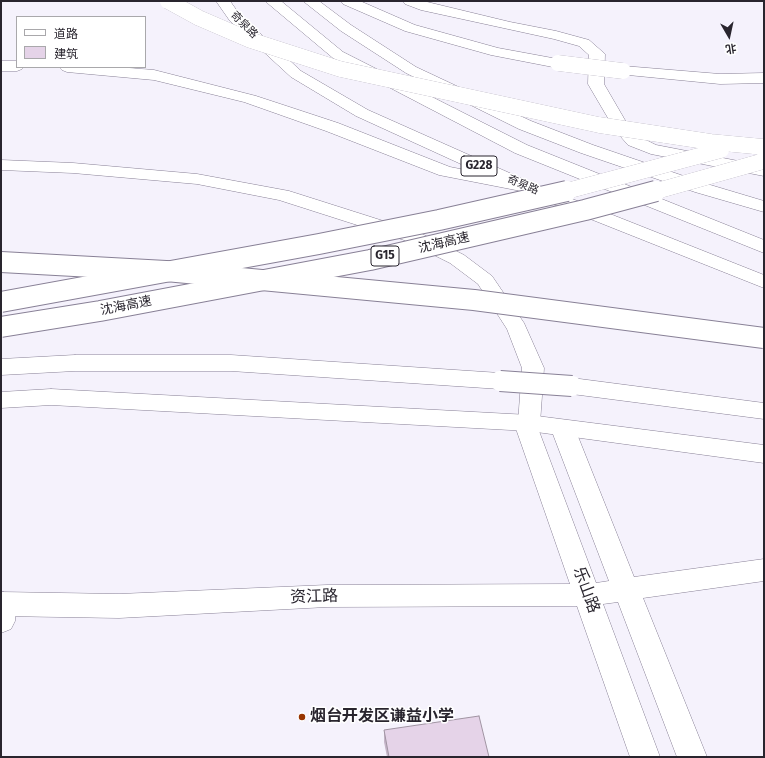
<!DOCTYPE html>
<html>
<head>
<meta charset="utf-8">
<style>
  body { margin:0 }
  #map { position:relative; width:765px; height:758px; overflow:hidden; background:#f5f2fc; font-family:"Fira Sans","Noto Sans SC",sans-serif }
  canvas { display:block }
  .frame { position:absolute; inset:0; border:2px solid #29252e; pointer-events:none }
  .legend { position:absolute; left:16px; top:16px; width:130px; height:52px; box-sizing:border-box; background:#fff; border:1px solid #a9a8ab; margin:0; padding:5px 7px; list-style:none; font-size:12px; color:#29252e }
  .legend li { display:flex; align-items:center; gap:8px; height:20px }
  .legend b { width:20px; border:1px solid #a9a8ab }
  .north { position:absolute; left:709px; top:16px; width:40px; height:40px; -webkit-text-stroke:3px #fff; paint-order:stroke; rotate:171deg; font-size:11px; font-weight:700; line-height:16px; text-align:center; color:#29252e }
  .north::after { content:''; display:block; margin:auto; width:14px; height:18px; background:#29252e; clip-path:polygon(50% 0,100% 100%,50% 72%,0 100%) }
</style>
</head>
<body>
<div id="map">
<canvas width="765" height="758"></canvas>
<div class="frame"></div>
<ul class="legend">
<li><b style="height:5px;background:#fff"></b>道路</li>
<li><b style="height:11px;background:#e5d3e8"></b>建筑</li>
</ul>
<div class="north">北</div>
</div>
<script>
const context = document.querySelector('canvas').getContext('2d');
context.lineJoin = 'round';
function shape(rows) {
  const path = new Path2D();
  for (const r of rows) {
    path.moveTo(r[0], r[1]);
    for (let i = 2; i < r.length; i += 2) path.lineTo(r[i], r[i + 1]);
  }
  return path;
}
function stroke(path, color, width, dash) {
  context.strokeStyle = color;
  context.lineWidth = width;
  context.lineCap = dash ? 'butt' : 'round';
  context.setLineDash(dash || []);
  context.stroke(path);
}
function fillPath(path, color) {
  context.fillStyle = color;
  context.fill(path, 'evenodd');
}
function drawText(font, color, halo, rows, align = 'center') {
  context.font = font + ' "Fira Sans","Noto Sans SC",sans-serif';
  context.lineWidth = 3;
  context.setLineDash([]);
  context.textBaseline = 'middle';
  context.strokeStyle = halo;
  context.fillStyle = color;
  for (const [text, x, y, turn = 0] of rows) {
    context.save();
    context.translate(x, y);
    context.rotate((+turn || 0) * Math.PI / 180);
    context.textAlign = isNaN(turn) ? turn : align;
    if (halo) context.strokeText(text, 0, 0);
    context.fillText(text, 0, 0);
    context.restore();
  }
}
const minor = shape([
  [403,1,423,1,510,22,556,31,589,40,605,54,604,84,629,127,640,137,656,145,764,166,764,176,651,154,628,145,615,130,588,84,589,55,579,46,554,39,421,10,405,4,403,1],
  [1,160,73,163,197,174,289,191,418,232,464,255,492,276,524,323,544,368,540,423,537,429,529,431,521,429,518,423,522,368,507,329,478,284,450,263,404,240,279,200,197,184,73,173,1,170,1,160],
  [3,592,12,596,16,604,15,621,11,629,1,633,1,593,3,592]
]);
const tertiary = shape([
  [525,415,533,417,536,423,596,583,609,581,551,429,555,423,563,420,571,423,575,429,634,577,764,559,764,581,643,598,707,757,677,757,618,602,603,604,660,757,630,757,577,606,327,607,119,618,1,616,1,592,119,594,327,585,570,584,514,423,517,417,525,415]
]);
const primary = shape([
  [51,389,529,415,764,445,764,463,529,431,51,405,1,408,1,392,51,389]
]);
const trunk = shape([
  [216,1,230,1,240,15,301,71,368,110,532,183,764,275,764,288,520,191,356,116,291,77,230,21,216,1],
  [265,1,281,1,343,52,527,145,764,240,764,253,515,153,333,58,265,1],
  [75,355,231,355,500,373,508,375,511,381,508,387,500,389,231,371,75,371,1,375,1,359,75,355],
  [572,378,764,403,764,419,572,394,564,392,561,386,564,380,572,378]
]);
const motorway = shape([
  [303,1,319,1,351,25,416,67,531,121,593,145,707,184,764,201,764,212,695,192,581,153,519,129,406,73,341,31,303,1],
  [341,1,360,1,415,25,498,48,563,60,566,63,563,66,558,68,491,55,405,31,343,4,341,1],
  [1,61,17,61,17,67,24,67,22,69,17,71,1,71,1,61],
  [623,66,720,74,764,73,764,83,720,84,618,74,615,71,618,68,623,66],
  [59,67,117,67,154,70,256,96,338,123,450,167,526,182,532,183,535,187,532,191,526,192,439,175,326,131,244,102,154,80,67,72,62,70,59,67]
]);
const trunkBridge = shape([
  [1,262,166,271,474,300,764,338],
  [500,381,572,386]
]);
const motorwayBridgeFar1 = shape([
  [168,1,199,18,250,40,340,69,599,125,711,142,764,147],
  [558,63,623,71],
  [563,192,721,150],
  [653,192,764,161]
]);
const motorwayBridge = shape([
  [1,302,319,244,439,220,567,191],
  [1,327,100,311,370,260,585,210,656,191]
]);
const wall = shape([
  [384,730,489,757,387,757,384,742]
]);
const building = shape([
  [479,716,489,757,389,757,384,730,479,716]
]);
const markers = [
  [302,717,4,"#983400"]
];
const farStreetnames = [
  ["奇泉路",244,25,45],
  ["奇泉路",523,185,23]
];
const shields = [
  [479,166,36],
  [385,256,28]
];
const shieldNames = [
  ["G228",479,166],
  ["G15",385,256]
];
const streetNames = [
  ["沈海高速",444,243,-13],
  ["沈海高速",126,306,-11]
];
const nearStreetnames = [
  ["乐山路",586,590,70],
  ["资江路",314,597,-2]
];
const nearPoinames = [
  ["烟台开发区谦益小学",310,717]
];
stroke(minor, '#888096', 1);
stroke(tertiary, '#888096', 1);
stroke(primary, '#888096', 1);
stroke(trunk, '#888096', 1);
stroke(motorway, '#888096', 1);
fillPath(minor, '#fff');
fillPath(tertiary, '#fff');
fillPath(primary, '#fff');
fillPath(trunk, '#fff');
fillPath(motorway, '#fff');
stroke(trunkBridge, '#888096', 22, []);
stroke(motorwayBridgeFar1, '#888096', 16, []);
stroke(motorwayBridge, '#888096', 22, []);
stroke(trunkBridge, '#fff', 20);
stroke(motorwayBridgeFar1, '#fff', 16);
stroke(motorwayBridge, '#fff', 20);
fillPath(wall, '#c5b5c8');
fillPath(building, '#e5d3e8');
stroke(building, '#a094a2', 1);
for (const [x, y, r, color] of markers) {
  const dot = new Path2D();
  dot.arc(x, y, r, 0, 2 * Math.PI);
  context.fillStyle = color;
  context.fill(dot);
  stroke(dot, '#fff', 1.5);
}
drawText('11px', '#29252e', '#fff', farStreetnames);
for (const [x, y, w] of shields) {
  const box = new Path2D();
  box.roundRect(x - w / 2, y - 10, w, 20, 3);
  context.fillStyle = '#fff';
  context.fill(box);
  stroke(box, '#29252e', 1);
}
drawText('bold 12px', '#29252e', null, shieldNames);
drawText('13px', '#29252e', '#fff', streetNames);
drawText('16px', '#29252e', '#fff', nearStreetnames);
drawText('bold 16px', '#29252e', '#fff', nearPoinames, 'left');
</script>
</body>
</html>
